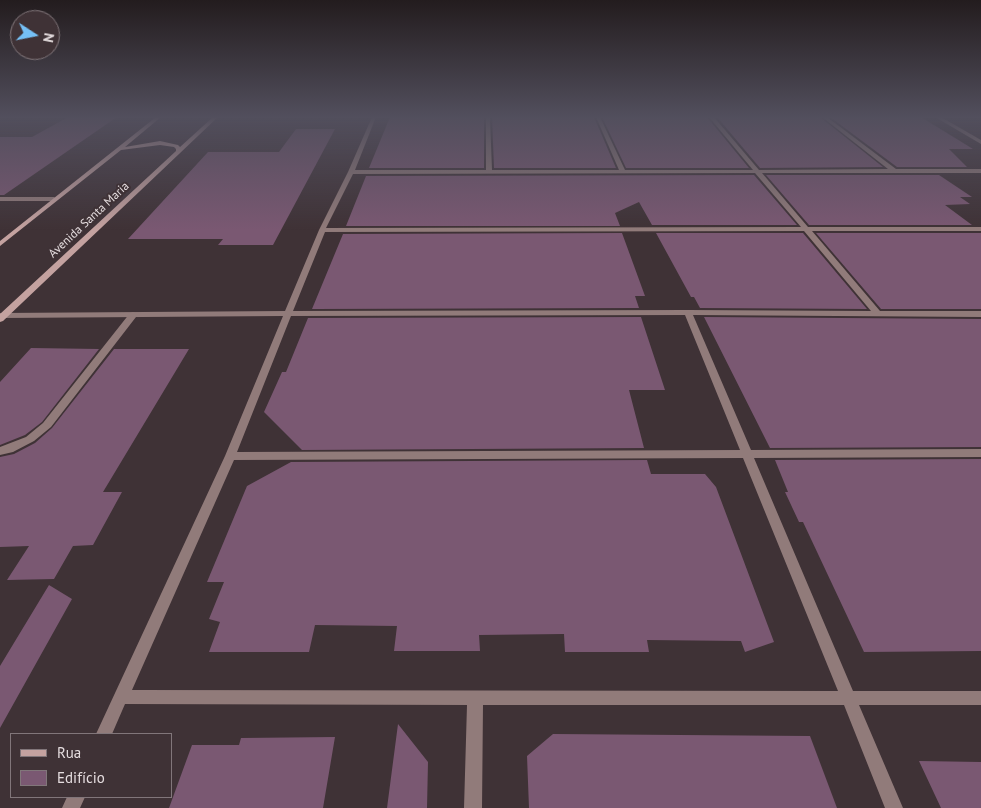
<!DOCTYPE html>
<html>
<head>
<meta charset="utf-8">
<style>
  body { margin:0 }
  #map { position:relative; width:981px; height:808px; overflow:hidden; background:#3f3236; font-family:"PT Sans",sans-serif }
  canvas { display:block }
  .legend { position:absolute; left:10px; top:733px; width:162px; height:65px; box-sizing:border-box; background:#3f3236; border:1px solid #81767a; margin:0; padding:6px 9px; list-style:none; font-size:15px; color:#e5dddf }
  .legend li { display:flex; align-items:center; gap:10px; height:25px }
  .legend b { width:25px; border:1px solid #81767a }
  .north { position:absolute; left:10px; top:10px; width:50px; height:50px; box-sizing:border-box; background:#3f3236; border:1px solid #81767a; border-radius:50%; rotate:101deg; font-size:14px; font-weight:700; line-height:20px; text-align:center; color:#e5dddf }
  .north::after { content:''; display:block; margin:auto; width:18px; height:22px; background:#75c0f6; clip-path:polygon(50% 0,100% 100%,50% 72%,0 100%) }
</style>
</head>
<body>
<div id="map">
<canvas width="981" height="808"></canvas>
<ul class="legend">
<li><b style="height:6px;background:#c4a2a0"></b>Rua</li>
<li><b style="height:14px;background:#7a5872"></b>Edifício</li>
</ul>
<div class="north">N</div>
</div>
<script>
const context = document.querySelector('canvas').getContext('2d');
context.lineJoin = 'round';
function fillPath(path, color) {
  context.fillStyle = color;
  context.fill(path, 'evenodd');
}
function shape(rows) {
  const path = new Path2D();
  for (const r of rows) {
    path.moveTo(r[0], r[1]);
    for (let i = 2; i < r.length; i += 2) path.lineTo(r[i], r[i + 1]);
  }
  return path;
}
function drawText(font, color, halo, rows, align = 'center') {
  context.font = font + ' "PT Sans",sans-serif';
  context.lineWidth = 4;
  context.setLineDash([]);
  context.textBaseline = 'middle';
  context.strokeStyle = halo;
  context.fillStyle = color;
  for (const [text, x, y, turn = 0] of rows) {
    context.save();
    context.translate(x, y);
    context.rotate((+turn || 0) * Math.PI / 180);
    context.textAlign = isNaN(turn) ? turn : align;
    if (halo) context.strokeText(text, 0, 0);
    context.fillText(text, 0, 0);
    context.restore();
  }
}
const building = shape([
  [68,117,117,117,4,195,0,195,0,137,32,137],
  [390,117,484,117,484,168,369,168],
  [492,117,594,117,616,168,494,168],
  [602,117,707,117,749,168,626,168],
  [717,117,820,117,883,167,760,168],
  [830,117,921,117,973,149,949,149,967,167,897,167],
  [296,129,335,129,273,245,218,245,223,239,128,239,208,152,279,152],
  [754,175,797,225,652,225,639,202,615,213,620,226,346,226,366,176],
  [766,175,939,175,972,197,960,197,970,204,945,205,972,225,809,225],
  [622,233,645,296,635,296,639,308,312,309,343,234],
  [656,233,803,233,867,309,700,308,694,297,691,297],
  [816,233,981,233,981,309,881,309],
  [641,317,665,390,629,390,644,448,302,450,264,412,282,372,286,372,308,318],
  [704,317,981,319,981,447,770,448],
  [31,348,99,349,42,422,25,435,0,445,0,382],
  [114,349,189,349,103,492,122,492,93,545,73,546,54,579,7,580,29,546,0,547,0,457,14,454,35,443,52,428],
  [981,459,981,651,864,652,803,522,799,522,785,492,788,492,775,460],
  [647,460,651,474,705,474,716,487,774,642,745,652,741,641,647,640,649,652,565,652,564,634,479,635,480,651,394,651,397,626,315,625,309,652,209,652,220,622,209,619,224,582,207,582,247,486,291,462],
  [49,585,72,599,0,728,0,666],
  [398,724,428,762,427,808,387,808],
  [553,734,810,736,837,808,529,808,527,756],
  [335,737,323,808,169,808,192,745,239,745,241,738],
  [919,761,981,762,981,808,941,808]
]);
const service = shape([
  [133,312,136,313,136,317,51,427,34,441,13,452,0,455,0,447,26,437,43,423,130,313,133,312]
]);
const minor = shape([
  [372,117,376,117,355,170,486,170,486,117,490,117,492,170,619,170,596,117,600,117,625,170,753,170,709,117,714,117,759,170,888,169,822,117,827,117,896,169,981,169,981,173,762,173,808,227,981,227,981,231,812,231,880,311,981,311,981,317,693,315,751,450,981,449,981,457,754,458,853,691,981,691,981,705,859,705,903,808,885,808,844,705,483,705,482,808,464,808,467,705,125,704,112,734,96,734,225,456,283,316,3,318,0,317,0,313,285,311,319,230,348,172,372,117],
  [755,173,801,227,326,228,353,174,755,173],
  [804,231,871,311,688,310,293,311,325,232,804,231],
  [685,315,740,450,237,452,291,316,685,315],
  [743,458,838,691,132,690,234,460,743,458],
  [935,117,941,117,981,140,981,144,935,117],
  [0,197,54,197,57,199,54,201,0,201,0,197],
  [67,797,85,797,80,808,62,808,67,797]
]);
const secondary = shape([
  [156,117,161,117,125,147,160,141,178,145,180,147,213,117,218,117,3,321,0,322,0,314,176,151,176,149,174,147,160,145,121,150,0,246,0,241,156,117]
]);
const farStreetnames = [
  ["Avenida Santa Maria",89,220,-43]
];
fillPath(building, '#7a5872');
fillPath(service, '#917b7a');
fillPath(minor, '#917b7a');
fillPath(secondary, '#c4a2a0');
const sky = context.createLinearGradient(0, 0, 0, 230);
sky.addColorStop(0, '#231c1e');
sky.addColorStop(0.51, '#524f5d');
sky.addColorStop(1, '#524f5d00');
context.fillStyle = sky;
context.fillRect(0, 0, 981, 230);
drawText('12px', '#e5dddf', '#3f3236', farStreetnames);
</script>
</body>
</html>
